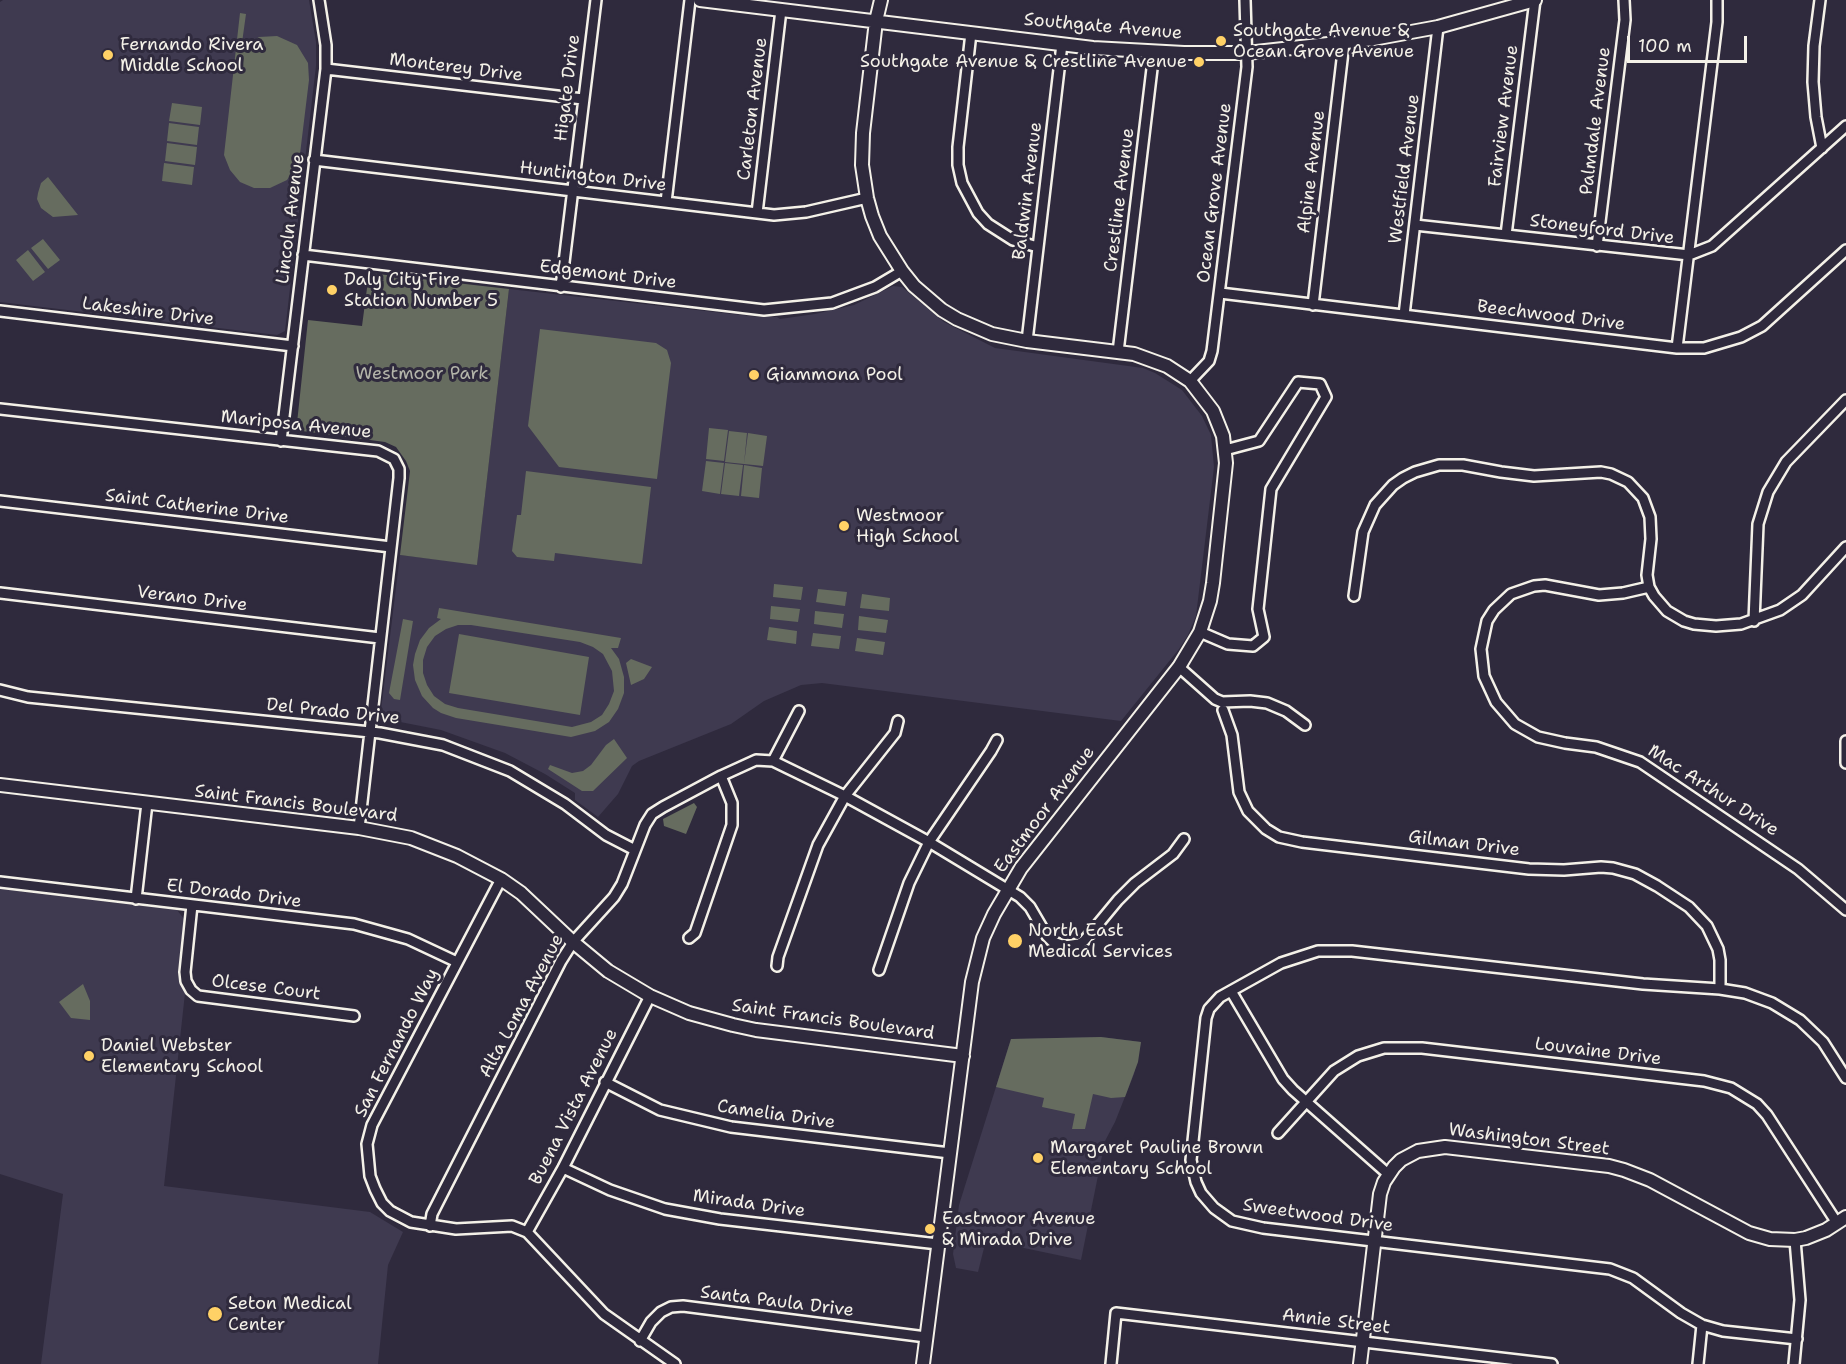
<!DOCTYPE html>
<html>
<head>
<meta charset="utf-8">
<style>
  body { margin:0 }
  #map { position:relative; width:1846px; height:1364px; overflow:hidden; background:#2f2a3d; font-family:"Shantell Sans",sans-serif }
  canvas { display:block }
  .scale { position:absolute; left:1627px; top:36px; width:120px; height:27px; box-sizing:border-box; border:3px solid #f4f1e8; border-top:0; padding-left:8px; font-size:18px; line-height:21px; white-space:nowrap; color:#f4f1e8; -webkit-text-stroke:4px #2f2a3d; paint-order:stroke }
</style>
</head>
<body>
<div id="map">
<canvas width="1846" height="1364"></canvas>
<div class="scale">100 m</div>
</div>
<script>
const context = document.querySelector('canvas').getContext('2d');
context.lineJoin = 'round';
function fillPath(path, color) {
  context.fillStyle = color;
  context.fill(path, 'evenodd');
}
function shape(rows) {
  const path = new Path2D();
  for (const r of rows) {
    path.moveTo(r[0], r[1]);
    for (let i = 2; i < r.length; i += 2) path.lineTo(r[i], r[i + 1]);
  }
  return path;
}
function stroke(path, color, width, dash) {
  context.strokeStyle = color;
  context.lineWidth = width;
  context.lineCap = dash ? 'butt' : 'round';
  context.setLineDash(dash || []);
  context.stroke(path);
}
function drawText(font, color, halo, rows, align = 'center') {
  context.font = font + ' "Shantell Sans",sans-serif';
  context.lineWidth = 6;
  context.setLineDash([]);
  context.textBaseline = 'middle';
  context.strokeStyle = halo;
  context.fillStyle = color;
  for (const [text, x, y, turn = 0] of rows) {
    context.save();
    context.translate(x, y);
    context.rotate((+turn || 0) * Math.PI / 180);
    context.textAlign = isNaN(turn) ? turn : align;
    if (halo) context.strokeText(text, 0, 0);
    context.fillText(text, 0, 0);
    context.restore();
  }
}
const built = shape([
  [3,0,309,0,316,42,316,66,285,331,277,335,0,302,0,2],
  [893,286,902,287,944,322,995,348,1143,368,1155,373,1182,390,1202,416,1211,435,1214,467,1196,616,1188,635,1179,649,1121,721,822,683,801,685,764,701,731,724,639,761,632,766,618,794,598,817,575,800,575,793,545,774,505,753,441,730,380,718,400,555,477,564,509,289,759,317,777,317,780,319,815,314,854,305],
  [0,889,177,910,184,919,178,971,179,981,185,993,164,1186,370,1212,403,1232,388,1265,378,1364,41,1364,63,1194,0,1174],
  [1101,1037,1141,1042,1134,1074,1115,1122,1105,1141,1081,1260,986,1240,978,1272,956,1268,953,1254,959,1205,1011,1039]
]);
const green = shape([
  [240,13,246,14,241,50,259,37,277,36,297,45,308,63,309,80,299,162,287,180,270,188,254,188,240,182,230,170,224,155],
  [172,103,202,107,200,125,169,121],
  [169,123,199,127,197,145,167,141],
  [167,143,197,147,195,165,165,161],
  [164,163,194,167,192,185,162,181],
  [48,177,78,215,53,217,41,208,37,199,38,193,41,183],
  [43,239,60,260,48,269,31,248],
  [28,250,45,272,33,281,16,260],
  [369,273,509,289,477,565,400,555,410,471,406,461,396,447,385,442,302,431,297,423,308,320,362,326],
  [540,329,656,343,667,350,671,363,657,479,559,467,528,426],
  [709,428,728,430,724,461,706,459],
  [729,431,747,433,744,464,725,462],
  [748,433,767,436,763,466,744,464],
  [706,461,724,463,720,494,702,491],
  [725,463,743,465,739,496,721,494],
  [744,465,762,468,759,498,741,496],
  [526,471,651,487,642,564,555,553,554,561,517,557,512,551,517,515,521,515],
  [774,584,803,587,801,600,773,597],
  [818,589,847,592,845,606,816,602],
  [862,594,890,598,889,611,860,608],
  [771,606,800,609,798,622,770,619],
  [439,608,621,638,618,648,611,648,619,659,624,677,624,693,618,709,609,722,595,731,571,737,456,718,441,713,433,708,422,696,415,680,413,665,415,654,420,640,429,628,441,619,437,618],
  [458,625,471,625,580,642,593,647,603,654,612,671,614,691,609,704,602,715,591,722,572,727,458,708,445,704,434,696,427,685,423,673,423,660,427,647,435,636,446,629],
  [815,611,844,614,842,628,814,624],
  [859,616,888,620,886,633,858,630],
  [403,619,413,621,400,700,394,699,389,693],
  [769,627,797,631,796,644,767,640],
  [813,633,841,636,839,649,811,646],
  [459,634,589,657,580,715,449,693],
  [857,638,885,642,883,655,855,651],
  [631,659,652,667,644,679,631,685,626,663],
  [614,739,627,758,593,791,582,791,548,769,550,765,572,773,583,771,591,765,606,745],
  [694,803,697,807,686,834,664,826,663,819],
  [83,984,90,1001,90,1020,71,1018,59,1002],
  [1101,1037,1141,1042,1138,1062,1125,1097,1111,1098,1093,1094,1085,1129,1072,1129,1075,1114,1042,1107,1044,1098,996,1087,1011,1039]
]);
const minor = shape([
  [1820,0,1814,46,1813,82,1816,117,1822,148],
  [971,33,958,147,958,165,962,183,978,213,988,224,1013,240,1038,247],
  [326,69,583,99],
  [314,160,774,215,806,212,867,198],
  [666,202,690,0],
  [757,213,781,10],
  [1415,225,1689,255,1712,246,1846,126],
  [1506,235,1535,0],
  [1597,246,1625,20,1624,0],
  [303,255,764,310,832,303,875,287,902,271],
  [561,287,596,0],
  [1220,293,1677,348,1704,348,1741,337,1762,326,1846,250],
  [1313,305,1344,43],
  [0,311,293,346],
  [1404,315,1438,27],
  [1027,341,1062,44],
  [1677,348,1717,22,1717,0],
  [1118,352,1154,52],
  [1190,381,1209,361,1212,351,1247,67,1245,0],
  [0,409,378,451,394,459,399,469,399,478,359,828],
  [281,441,326,69,326,45,319,0],
  [0,501,391,547],
  [1649,587,1623,593,1599,595,1545,585,1534,586,1511,594,1494,610,1487,621,1481,649,1484,676,1496,702,1515,724,1538,737,1565,743,1596,747,1640,762,1798,869,1846,910],
  [0,593,380,638],
  [1354,596,1363,532,1375,505,1393,485,1403,478,1415,472,1439,465,1463,465,1501,472,1534,476,1601,472,1611,474,1628,482,1643,498,1650,517,1651,539,1647,575,1649,587,1654,596,1667,611,1684,621,1694,624,1716,626,1741,624,1780,610,1802,595,1846,547],
  [1754,621,1758,524,1768,492,1786,462,1846,400],
  [1200,632,1228,644,1253,646,1264,637,1258,609,1271,489,1326,397,1320,384,1298,382,1259,441,1225,450],
  [1179,667,1215,699,1222,702,1250,701,1267,703,1286,711,1305,725],
  [0,690,28,697,380,733,443,745,510,771,565,804,606,835,635,850],
  [1223,710,1232,735,1239,792,1248,811,1266,829,1279,837,1302,842,1529,869,1564,870,1601,867,1613,868,1635,874,1657,886,1689,907,1707,926,1718,949,1720,960,1720,989],
  [1846,741,1846,763],
  [773,761,799,711],
  [501,879,372,1125,367,1144,370,1176,375,1189,382,1203,390,1211,411,1222,456,1229,512,1226,527,1232,604,1314,675,1364],
  [0,882,354,924,408,939,457,962],
  [136,899,147,803],
  [192,905,185,972,186,981,191,990,198,996,354,1016],
  [689,938,695,933,732,825,732,803,721,776],
  [777,966,778,957,818,845,845,796,895,733,898,721],
  [879,970,909,883,929,842,991,751,997,740],
  [1231,991,1283,1079,1293,1090,1388,1174],
  [605,1082,660,1110,731,1127,950,1153],
  [1278,1133,1334,1071,1358,1056,1384,1048,1422,1048,1704,1081,1731,1088,1757,1104,1767,1115,1837,1223],
  [563,1168,610,1190,665,1209,720,1219,938,1244],
  [430,1226,432,1214,561,961,573,942,614,897,622,884,645,825,652,814,663,807,721,776,756,760,773,761,845,796,929,842,1020,897,1030,907,1047,936,1053,942,1065,946,1079,944,1084,941,1118,900,1135,883,1173,854,1184,839],
  [527,1232,563,1168,650,996],
  [1797,1339,1723,1331,1702,1325,1681,1313,1633,1278,1610,1269,1263,1228,1232,1221,1214,1208,1201,1193,1196,1182,1191,1160,1206,1018,1209,1009,1220,997,1281,963,1318,951,1352,951,1643,984,1720,989,1745,993,1772,1003,1800,1020,1823,1042,1846,1078],
  [640,1341,651,1322,661,1312,671,1307,683,1306,926,1337],
  [1111,1364,1116,1313,1552,1364],
  [1698,1364,1702,1325],
  [1794,1364,1800,1300,1795,1240]
]);
const tertiary = shape([
  [700,0,1093,48,1184,53,1247,53,1373,39,1438,27,1535,0],
  [881,0,876,21,863,133,862,165,867,198,872,216,880,236,902,271,914,286,942,310,957,319,992,334,1027,341,1134,354,1167,366,1190,381,1213,411,1223,436,1226,463,1213,583,1210,601,1200,632,1179,667,1021,868,994,914,983,938,972,982,923,1364],
  [0,785,359,828,411,838,457,856,501,879,521,893,573,942,608,971,650,996,689,1013,733,1025,756,1030,963,1056],
  [1360,1364,1380,1194,1384,1182,1394,1167,1401,1160,1418,1151,1445,1147,1609,1166,1624,1170,1650,1180,1749,1233,1770,1239,1795,1240,1806,1238,1826,1230,1846,1217]
]);
const markers = [
  [1221,41,6,"#ffd166"],
  [108,55,6,"#ffd166"],
  [1199,62,6,"#ffd166"],
  [332,290,6,"#ffd166"],
  [754,375,6,"#ffd166"],
  [844,526,6,"#ffd166"],
  [1015,941,8,"#ffd166"],
  [89,1056,6,"#ffd166"],
  [1038,1158,6,"#ffd166"],
  [930,1229,6,"#ffd166"],
  [215,1314,8,"#ffd166"]
];
const streetNames = [
  ["Southgate Avenue",1103,27,5],
  ["Monterey Drive",456,68,7],
  ["Higate Drive",568,88,-83],
  ["Carleton Avenue",753,109,-83],
  ["Fairview Avenue",1504,116,-83],
  ["Palmdale Avenue",1596,121,-83],
  ["Westfield Avenue",1405,169,-83],
  ["Alpine Avenue",1312,172,-83],
  ["Huntington Drive",593,177,7],
  ["Baldwin Avenue",1028,191,-83],
  ["Ocean Grove Avenue",1215,193,-83],
  ["Crestline Avenue",1120,200,-83],
  ["Lincoln Avenue",291,219,-83],
  ["Stoneyford Drive",1602,230,7],
  ["Edgemont Drive",608,275,7],
  ["Lakeshire Drive",148,312,7],
  ["Beechwood Drive",1551,316,7],
  ["Mariposa Avenue",296,425,6],
  ["Saint Catherine Drive",197,507,7],
  ["Verano Drive",192,599,7],
  ["Del Prado Drive",333,712,6],
  ["Mac Arthur Drive",1713,791,33],
  ["Saint Francis Boulevard",296,804,7],
  ["Eastmoor Avenue",1045,810,-53],
  ["Gilman Drive",1464,844,7],
  ["El Dorado Drive",234,894,7],
  ["Olcese Court",266,988,7],
  ["Alta Loma Avenue",522,1006,-62],
  ["Saint Francis Boulevard",833,1020,8],
  ["San Fernando Way",397,1043,-63],
  ["Louvaine Drive",1598,1052,7],
  ["Buena Vista Avenue",574,1107,-63],
  ["Camelia Drive",776,1115,8],
  ["Washington Street",1529,1140,7],
  ["Mirada Drive",749,1204,8],
  ["Sweetwood Drive",1318,1216,8],
  ["Santa Paula Drive",777,1302,7],
  ["Annie Street",1336,1322,7]
];
const poiNames = [
  ["Southgate Avenue &",1233,31],
  ["Ocean Grove Avenue",1233,52],
  ["Fernando Rivera",120,45],
  ["Middle School",120,66],
  ["Southgate Avenue & Crestline Avenue",1187,62,"right"],
  ["Daly City Fire",344,280],
  ["Station Number 5",344,301],
  ["Giammona Pool",766,375],
  ["Westmoor",856,516],
  ["High School",856,537],
  ["North East",1028,931],
  ["Medical Services",1028,952],
  ["Daniel Webster",101,1046],
  ["Elementary School",101,1067],
  ["Margaret Pauline Brown",1050,1148],
  ["Elementary School",1050,1169],
  ["Eastmoor Avenue",942,1219],
  ["& Mirada Drive",942,1240],
  ["Seton Medical",228,1304],
  ["Center",228,1325]
];
const parkNames = [
  ["Westmoor Park",422,374]
];
fillPath(built, '#3f3a50');
fillPath(green, '#666c5f');
stroke(minor, '#f4f1e8', 14);
stroke(tertiary, '#f4f1e8', 16);
stroke(minor, '#2f2a3d', 9);
stroke(tertiary, '#2f2a3d', 12);
for (const [x, y, r, color] of markers) {
  const dot = new Path2D();
  dot.arc(x, y, r, 0, 2 * Math.PI);
  context.fillStyle = color;
  context.fill(dot);
  stroke(dot, '#2f2a3d', 2);
}
drawText('18px', '#f4f1e8', '#2f2a3d', streetNames);
drawText('18px', '#f4f1e8', '#2f2a3d', poiNames, 'left');
drawText('18px', '#b4b5aa', '#2f2a3d', parkNames);
</script>
</body>
</html>
